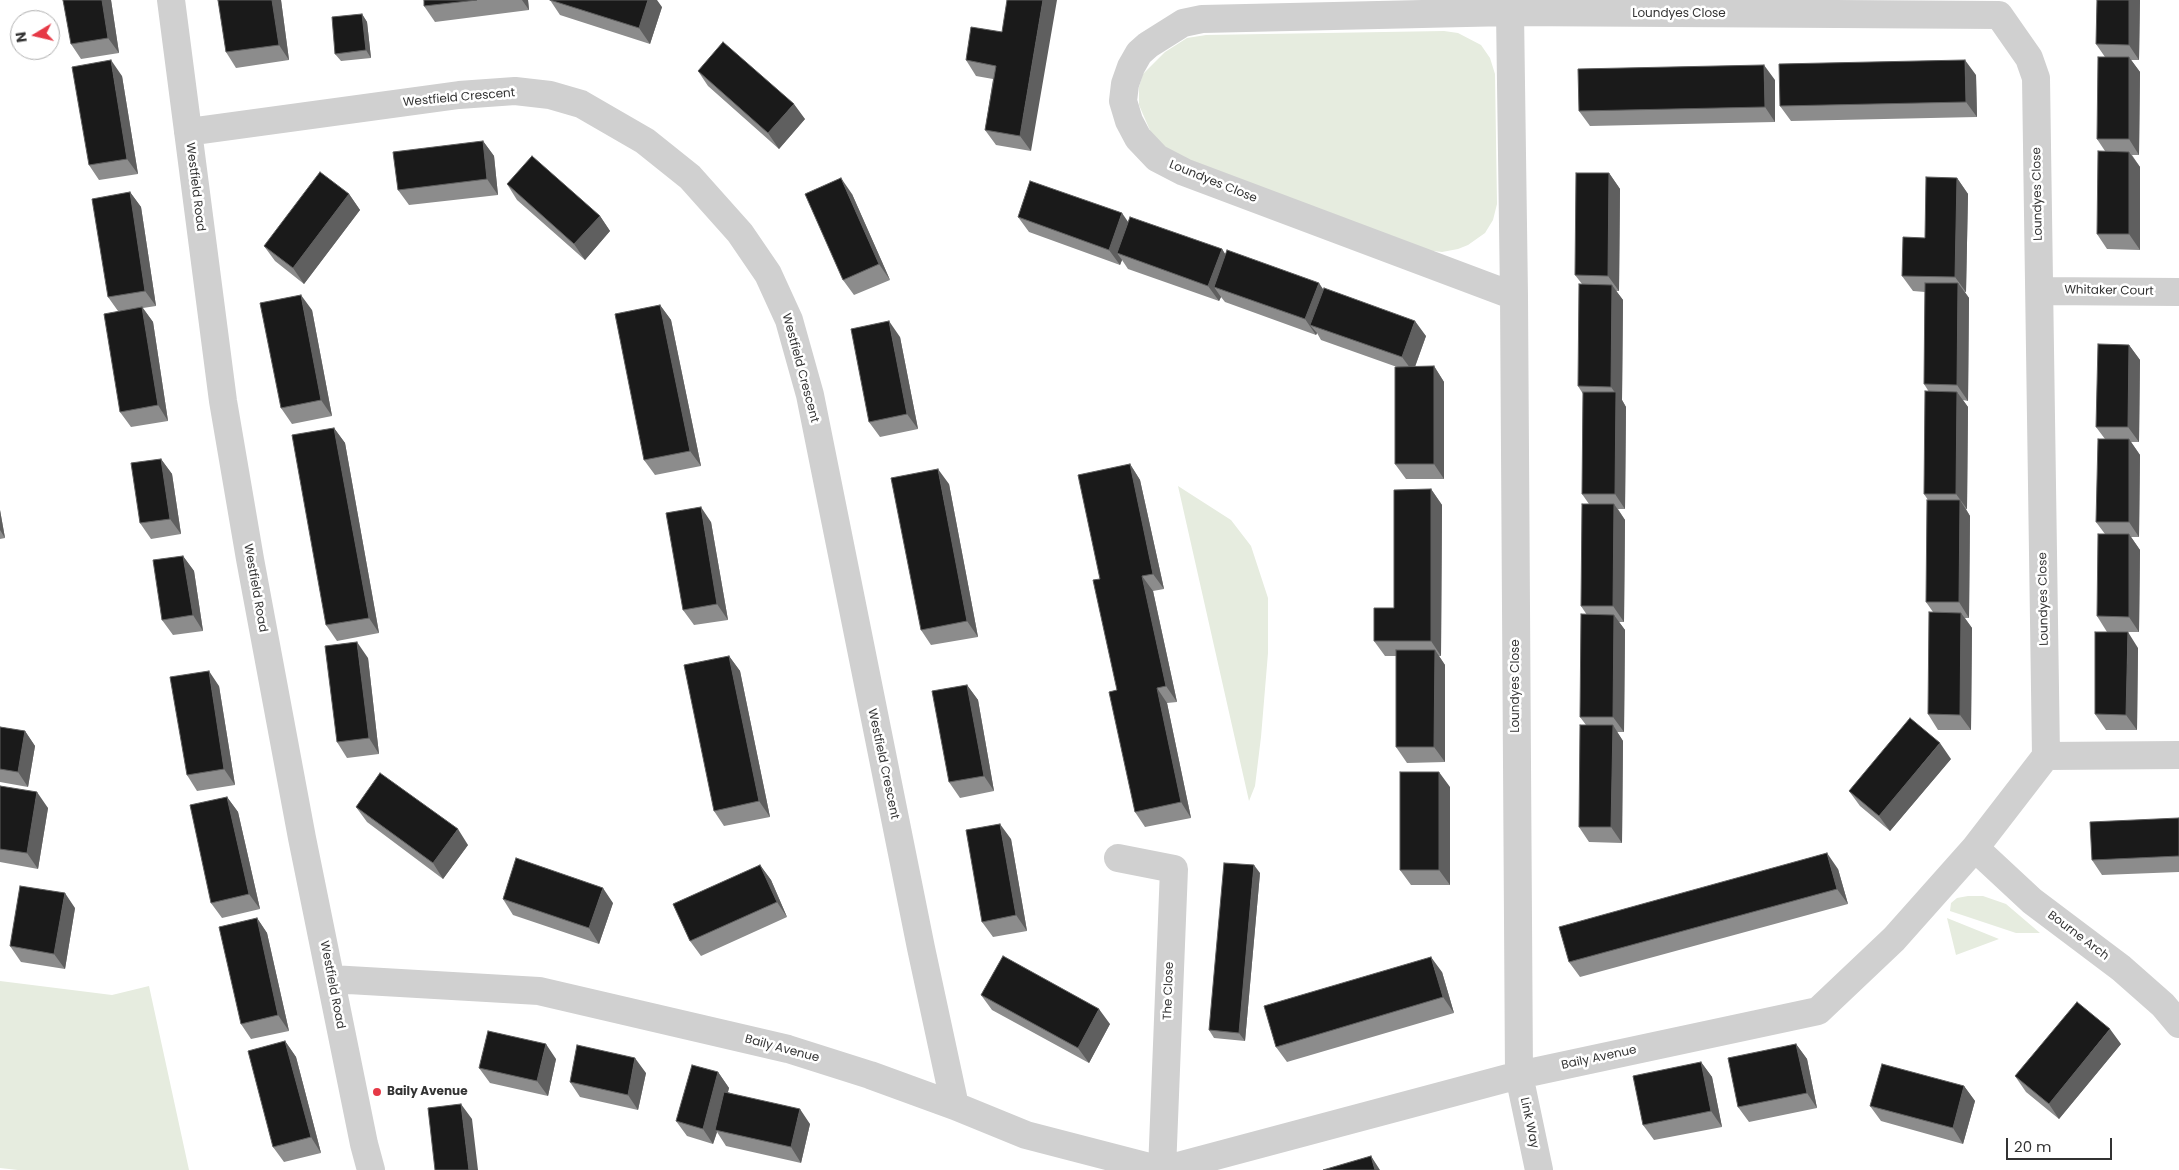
<!DOCTYPE html>
<html>
<head>
<meta charset="utf-8">
<style>
  body { margin:0 }
  #map { position:relative; width:2179px; height:1170px; overflow:hidden; background:#fff; font-family:Poppins,sans-serif }
  canvas { display:block }
  .north { position:absolute; left:10px; top:10px; width:50px; height:50px; box-sizing:border-box; background:#fff; border:1px solid #adadad; border-radius:50%; rotate:261deg; font-size:14px; font-weight:700; line-height:20px; text-align:center; color:#333 }
  .north::after { content:''; display:block; margin:auto; width:18px; height:22px; background:#e63946; clip-path:polygon(50% 0,100% 100%,50% 72%,0 100%) }
  .scale { position:absolute; left:2006px; top:1138px; width:106px; height:22px; box-sizing:border-box; border:2px solid #333; border-top:0; padding-left:6px; font-size:15px; line-height:18px; white-space:nowrap; color:#333; -webkit-text-stroke:4px #fff; paint-order:stroke }
</style>
</head>
<body>
<div id="map">
<canvas width="2179" height="1170"></canvas>
<div class="north">N</div>
<div class="scale">20 m</div>
</div>
<script>
const context = document.querySelector('canvas').getContext('2d');
context.lineJoin = 'round';
function fillPath(path, color) {
  context.fillStyle = color;
  context.fill(path, 'evenodd');
}
function shape(rows) {
  const path = new Path2D();
  for (const r of rows) {
    path.moveTo(r[0], r[1]);
    for (let i = 2; i < r.length; i += 2) path.lineTo(r[i], r[i + 1]);
  }
  return path;
}
function stroke(path, color, width, dash) {
  context.strokeStyle = color;
  context.lineWidth = width;
  context.lineCap = dash ? 'butt' : 'round';
  context.setLineDash(dash || []);
  context.stroke(path);
}
function drawText(font, color, halo, rows, align = 'center') {
  context.font = font + ' Poppins,sans-serif';
  context.lineWidth = 5;
  context.setLineDash([]);
  context.textBaseline = 'middle';
  context.strokeStyle = halo;
  context.fillStyle = color;
  for (const [text, x, y, turn = 0] of rows) {
    context.save();
    context.translate(x, y);
    context.rotate((+turn || 0) * Math.PI / 180);
    context.textAlign = isNaN(turn) ? turn : align;
    if (halo) context.strokeText(text, 0, 0);
    context.fillText(text, 0, 0);
    context.restore();
  }
}
const green = shape([
  [1444,31,1458,33,1481,45,1490,58,1495,74,1497,204,1493,220,1485,233,1468,245,1458,249,1442,252,1424,250,1182,158,1166,149,1152,135,1139,105,1139,87,1143,74,1165,52,1187,38,1206,35],
  [1178,486,1231,520,1251,546,1268,598,1268,653,1261,737,1255,786,1249,801],
  [1968,896,1983,896,2006,904,2040,933,2016,933,1950,911,1951,903,1957,898],
  [1947,918,1999,939,1956,955],
  [0,981,112,995,149,986,189,1170,18,1170,0,1168]
]);
const street = shape([
  [171,0,223,401,250,559,302,838,364,1144,371,1170],
  [1510,12,1514,296],
  [188,132,459,95,515,91,550,95,581,104,645,141,690,177,740,233,768,274,789,320,810,395,921,948,955,1106],
  [2040,291,2179,292],
  [2046,756,2179,755],
  [1975,848,2032,901,2121,968,2163,1005,2179,1024],
  [1118,858,1174,869,1162,1170],
  [331,979,539,991,788,1049,870,1075,955,1106,1026,1135,1161,1170],
  [1163,1170,1519,1075,1818,1011,1894,939,1975,848,2046,756,2036,78,2029,58,1999,15,1510,12,1202,19,1183,23,1148,45,1139,53,1131,67,1125,84,1123,101,1129,121,1138,138,1157,158,1184,172,1514,296,1519,1075,1539,1170]
]);
const wall = shape([
  [63,0,111,0,119,53,81,59,71,44],
  [218,0,281,0,289,60,236,68,226,52],
  [424,0,528,0,529,10,435,22,424,6],
  [550,0,662,7,650,44,560,15],
  [2097,0,2140,0,2139,60,2131,60,2140,72,2139,155,2132,155,2140,167,2140,250,2107,249,2097,234,2105,151,2097,139,2105,57,2096,44],
  [362,14,367,22,371,58,341,61,335,54],
  [1002,32,1031,151,996,145,985,130,993,79,976,76,966,60],
  [698,71,805,119,779,149,708,86],
  [1976,75,1977,117,1791,121,1780,106],
  [122,76,138,174,99,180,89,165],
  [1775,80,1775,122,1590,126,1579,111],
  [483,141,494,156,498,195,409,205,398,190],
  [1609,173,1620,189,1619,291,1616,291,1623,300,1622,400,1626,407,1625,509,1618,509,1625,520,1624,622,1619,622,1625,630,1624,732,1617,732,1623,741,1622,843,1589,842,1579,827,1586,725,1580,717,1587,615,1581,606,1589,504,1582,494,1583,394,1578,386,1582,284,1575,275],
  [1957,178,1968,194,1966,292,1965,292,1969,298,1968,401,1963,400,1968,407,1967,509,1966,509,1970,516,1969,618,1965,618,1972,628,1971,730,1938,730,1928,714,1933,612,1926,602,1928,500,1924,494,1929,392,1924,384,1925,292,1913,291,1902,276,1925,238],
  [507,184,600,216,610,231,585,260,517,200],
  [130,192,141,207,156,306,143,308,153,322,168,421,131,427,120,412,118,311,108,297],
  [349,194,360,210,304,284,275,261,264,246],
  [852,194,890,280,854,295,843,280],
  [1018,217,1128,222,1222,249,1225,254,1323,289,1426,336,1415,367,1434,366,1444,382,1444,479,1406,479,1395,464,1397,367,1321,340,1317,333,1316,335,1225,302,1221,297,1219,301,1128,269,1122,260,1120,265,1029,232],
  [660,305,671,320,701,466,655,475,644,460],
  [312,310,332,416,292,424,281,408],
  [900,337,918,429,880,437,869,422],
  [2129,345,2140,360,2139,442,2131,442,2140,455,2139,537,2131,537,2140,550,2139,632,2107,632,2097,616,2105,534,2096,522,2105,439,2096,427],
  [334,428,345,443,379,633,337,641,326,625],
  [161,459,172,474,181,534,151,539,140,523],
  [1130,464,1140,480,1164,589,1153,591,1177,702,1167,703,1191,818,1145,827,1135,812,1117,690],
  [949,484,978,637,931,645,921,630],
  [1431,489,1442,505,1441,656,1439,656,1445,665,1445,762,1407,763,1396,747,1396,656,1385,656,1374,641,1394,608],
  [0,510,5,538,0,539],
  [711,522,728,620,694,625,683,610],
  [183,556,194,571,203,631,173,635,162,620],
  [2138,648,2137,730,2106,730,2095,714],
  [729,656,740,671,770,817,724,826,714,811],
  [368,658,379,754,347,758,337,742],
  [967,685,978,700,994,791,960,798,949,782],
  [219,686,235,785,197,791,187,775],
  [0,727,25,731,35,746,28,787,0,782],
  [1951,759,1890,831,1860,806,1849,791],
  [0,786,48,808,38,869,0,862],
  [1450,787,1450,885,1411,885,1400,870],
  [227,797,238,812,260,909,222,918,211,903],
  [356,807,468,845,443,879,367,822],
  [2179,818,2179,872,2102,875,2092,860],
  [1011,839,1027,931,993,937,982,922],
  [760,865,771,880,787,917,701,956,690,941],
  [1838,869,1848,904,1580,977,1569,962],
  [1260,873,1245,1041,1214,1038,1209,1030],
  [503,899,613,903,599,944,513,915],
  [75,908,65,969,21,962,10,946],
  [257,918,267,933,289,1031,251,1039,241,1024],
  [1442,972,1454,1013,1287,1062,1276,1047],
  [981,995,1110,1024,1089,1063,992,1010],
  [285,1041,296,1057,321,1153,284,1162,273,1147],
  [1796,1044,1807,1059,1817,1108,1749,1122,1738,1107],
  [2121,1044,2059,1119,2026,1092,2015,1076],
  [556,1059,548,1096,490,1083,479,1068],
  [1701,1062,1712,1077,1722,1127,1654,1140,1643,1125],
  [718,1072,729,1088,728,1092,810,1124,801,1163,726,1146,717,1132,713,1144,687,1136,676,1121],
  [646,1073,638,1110,580,1097,570,1082],
  [1964,1086,1975,1101,1963,1144,1881,1121,1870,1106]
]);
const shadedWall = shape([
  [102,0,111,0,119,53,108,38],
  [272,0,281,0,289,60,279,45],
  [522,0,528,0,529,10],
  [648,0,657,0,662,7,650,44,639,28],
  [1043,0,1057,0,1031,151,1020,136],
  [2129,0,2140,0,2139,60,2129,45],
  [362,14,367,22,371,58,366,50],
  [2129,57,2140,72,2139,155,2129,139],
  [111,60,122,76,138,174,127,159],
  [1965,60,1976,75,1977,117,1966,102],
  [1764,65,1775,80,1775,122,1765,107],
  [794,104,805,119,779,149,768,133],
  [483,141,494,156,498,195,487,179],
  [2129,152,2140,167,2140,250,2129,234],
  [1609,173,1620,189,1619,291,1608,276],
  [841,178,852,194,890,280,879,264],
  [1957,178,1968,194,1966,292,1955,277],
  [130,192,141,207,156,306,145,291],
  [349,194,360,210,304,284,293,268],
  [1122,213,1133,229,1117,253,1122,260,1120,265,1109,250],
  [600,216,610,231,585,260,574,244],
  [1222,249,1232,265,1214,287,1221,297,1219,301,1208,286],
  [1319,283,1329,298,1310,325,1317,333,1316,335,1305,319],
  [1958,283,1969,298,1968,401,1957,385],
  [1612,285,1623,300,1622,400,1626,407,1625,509,1615,494,1616,394,1611,387],
  [301,295,312,310,332,416,321,400],
  [660,305,671,320,701,466,690,451],
  [142,307,153,322,168,421,158,405],
  [889,321,900,337,918,429,907,414],
  [1415,321,1426,336,1413,372,1402,357],
  [2129,345,2140,360,2139,442,2128,427],
  [1434,366,1444,382,1444,479,1434,464],
  [1957,392,1968,407,1967,509,1956,494],
  [334,428,345,443,379,633,369,618],
  [2129,439,2140,455,2139,537,2129,522],
  [161,459,172,474,181,534,170,519],
  [1130,464,1140,480,1164,589,1153,574],
  [938,469,949,484,978,637,967,621],
  [1431,489,1442,505,1441,656,1431,641],
  [1960,500,1970,516,1969,618,1959,602],
  [1614,504,1625,520,1624,622,1613,606],
  [701,507,711,522,728,620,717,604],
  [0,510,5,538,0,530],
  [2129,534,2140,550,2139,632,2129,617],
  [183,556,194,571,203,631,193,615],
  [1142,576,1153,591,1177,702,1166,686],
  [1961,613,1972,628,1971,730,1960,715],
  [1614,615,1625,630,1624,732,1613,717],
  [2128,632,2138,648,2137,730,2126,715],
  [357,642,368,658,379,754,369,738],
  [1435,650,1445,665,1445,762,1434,747],
  [729,656,740,671,770,817,759,801],
  [209,671,219,686,235,785,224,769],
  [967,685,978,700,994,791,984,776],
  [1157,688,1167,703,1191,818,1181,802],
  [1613,725,1623,741,1622,843,1611,827],
  [25,731,35,746,28,787,18,772],
  [1940,743,1951,759,1890,831,1879,816],
  [1439,772,1450,787,1450,885,1439,870],
  [37,792,48,808,38,869,27,853],
  [227,797,238,812,260,909,249,894],
  [1000,824,1011,839,1027,931,1016,915],
  [458,829,468,845,443,879,433,863],
  [1827,853,1838,869,1848,904,1837,889],
  [760,865,771,880,787,917,777,902],
  [1254,865,1260,873,1245,1041,1239,1033],
  [603,888,613,903,599,944,589,928],
  [65,893,75,908,65,969,54,954],
  [257,918,267,933,289,1031,278,1015],
  [1431,957,1442,972,1454,1013,1443,997],
  [1099,1009,1110,1024,1089,1063,1078,1048],
  [2110,1029,2121,1044,2059,1119,2049,1104],
  [285,1041,296,1057,321,1153,311,1137],
  [546,1044,556,1059,548,1096,537,1081],
  [1796,1044,1807,1059,1817,1108,1807,1093],
  [635,1058,646,1073,638,1110,628,1095],
  [1701,1062,1712,1077,1722,1127,1711,1111],
  [718,1072,729,1088,717,1131,715,1130,717,1132,713,1144,703,1129],
  [1964,1086,1975,1101,1963,1144,1953,1128],
  [461,1104,472,1119,478,1170,469,1170],
  [800,1109,810,1124,801,1163,791,1147],
  [1371,1156,1380,1170,1375,1170]
]);
const building = shape([
  [63,0,102,0,108,38,71,44,63,0],
  [218,0,272,0,279,45,226,52,218,0],
  [424,0,477,0,424,6,424,0],
  [550,0,648,0,639,28,550,0],
  [1007,0,1043,0,1020,136,985,130,996,66,966,60,971,27,1002,32,1007,0],
  [2097,0,2129,0,2129,45,2096,44,2097,0],
  [362,14,366,50,335,54,332,17,362,14],
  [723,42,794,104,768,133,698,71,723,42],
  [2098,57,2129,57,2129,139,2097,139,2098,57],
  [111,60,127,159,89,165,72,67,111,60],
  [1965,60,1966,102,1780,106,1779,64,1965,60],
  [1764,65,1765,107,1579,111,1578,69,1764,65],
  [483,141,487,179,398,190,393,152,483,141],
  [2098,151,2129,152,2129,234,2097,234,2098,151],
  [532,156,600,216,574,244,507,184,532,156],
  [320,172,349,194,293,268,264,246,320,172],
  [1576,173,1609,173,1608,276,1575,275,1576,173],
  [1926,177,1957,178,1955,277,1902,276,1903,237,1925,238,1926,177],
  [841,178,879,264,843,280,805,194,841,178],
  [1030,181,1122,213,1109,250,1018,217,1030,181],
  [130,192,145,291,108,297,92,199,130,192],
  [1130,217,1222,249,1208,286,1117,253,1130,217],
  [1227,250,1319,283,1305,319,1214,287,1227,250],
  [1925,283,1958,283,1957,385,1924,384,1925,283],
  [1579,284,1612,285,1611,387,1578,386,1579,284],
  [1324,288,1415,321,1402,357,1310,325,1324,288],
  [301,295,321,400,281,408,260,303,301,295],
  [660,305,690,451,644,460,615,314,660,305],
  [142,307,158,405,120,412,104,314,142,307],
  [889,321,907,414,869,422,851,329,889,321],
  [2098,344,2129,345,2128,427,2096,427,2098,344],
  [1434,366,1434,464,1395,464,1395,367,1434,366],
  [1925,391,1957,392,1956,494,1924,494,1925,391],
  [1583,392,1616,392,1615,494,1582,494,1583,392],
  [334,428,369,618,326,625,292,435,334,428],
  [2098,439,2129,439,2129,522,2096,522,2098,439],
  [161,459,170,519,140,523,131,463,161,459],
  [1130,464,1153,574,1142,576,1166,686,1157,688,1181,802,1135,812,1109,692,1117,690,1093,580,1100,579,1078,475,1130,464],
  [938,469,967,621,921,630,891,478,938,469],
  [1431,489,1431,641,1374,641,1374,608,1394,608,1394,490,1431,489],
  [1927,500,1960,500,1959,602,1926,602,1927,500],
  [1582,504,1614,504,1613,606,1581,606,1582,504],
  [701,507,717,604,683,610,666,513,701,507],
  [2098,534,2129,534,2129,617,2097,616,2098,534],
  [183,556,193,615,162,620,153,560,183,556],
  [1929,612,1961,613,1960,715,1928,714,1929,612],
  [1581,614,1614,615,1613,717,1580,717,1581,614],
  [2095,632,2128,632,2126,715,2095,714,2095,632],
  [357,642,369,738,337,742,325,646,357,642],
  [1396,650,1435,650,1434,747,1396,747,1396,650],
  [729,656,759,801,714,811,684,665,729,656],
  [209,671,224,769,187,775,170,677,209,671],
  [967,685,984,776,949,782,932,691,967,685],
  [1910,718,1940,743,1879,816,1849,791,1910,718],
  [1580,725,1613,725,1611,827,1579,827,1580,725],
  [0,727,25,731,18,772,0,769,0,727],
  [1400,772,1439,772,1439,870,1400,870,1400,772],
  [380,773,458,829,433,863,356,807,380,773],
  [0,786,37,792,27,853,0,849,0,786],
  [227,797,249,894,211,903,190,805,227,797],
  [2179,818,2179,856,2092,860,2090,822,2179,818],
  [1000,824,1016,915,982,922,966,830,1000,824],
  [1827,853,1837,889,1569,962,1559,927,1827,853],
  [516,858,603,888,589,928,503,899,516,858],
  [1224,863,1254,865,1239,1033,1209,1030,1224,863],
  [760,865,777,902,690,941,673,904,760,865],
  [20,886,65,893,54,954,10,946,20,886],
  [257,918,278,1015,241,1024,219,927,257,918],
  [1003,956,1099,1009,1078,1048,981,995,1003,956],
  [1431,957,1443,997,1276,1047,1264,1006,1431,957],
  [2077,1002,2110,1029,2049,1104,2015,1076,2077,1002],
  [488,1031,546,1044,537,1081,479,1068,488,1031],
  [285,1041,311,1137,273,1147,248,1051,285,1041],
  [1796,1044,1807,1093,1738,1107,1728,1058,1796,1044],
  [577,1045,635,1058,628,1095,570,1082,577,1045],
  [1701,1062,1711,1111,1643,1125,1633,1076,1701,1062],
  [1882,1064,1964,1086,1953,1128,1870,1106,1882,1064],
  [692,1065,718,1072,703,1129,676,1121,692,1065],
  [724,1092,800,1109,791,1147,715,1130,724,1092],
  [461,1104,469,1170,435,1170,428,1108,461,1104],
  [1371,1156,1375,1170,1323,1170,1371,1156]
]);
const markers = [
  [377,1092,5,"#e63946"]
];
const streetNames = [
  ["Loundyes Close",1679,14],
  ["Westfield Crescent",459,98,-5],
  ["Loundyes Close",1213,182,22],
  ["Westfield Road",195,187,83],
  ["Loundyes Close",2038,194,-91],
  ["Whitaker Court",2109,291,1],
  ["Westfield Crescent",800,368,75],
  ["Westfield Road",255,588,80],
  ["Loundyes Close",2044,599,-91],
  ["Loundyes Close",1516,686,-90],
  ["Westfield Crescent",883,764,78],
  ["Bourne Arch",2078,936,37],
  ["Westfield Road",332,985,79],
  ["The Close",1169,991,-88],
  ["Baily Avenue",782,1049,15],
  ["Baily Avenue",1599,1058,-12],
  ["Link Way",1529,1123,78]
];
const poiNames = [
  ["Baily Avenue",387,1092]
];
fillPath(green, '#e6ecdf');
stroke(street, '#d0d0d0', 28);
fillPath(wall, '#8c8c8c');
fillPath(shadedWall, '#5f5f5f');
fillPath(building, '#1a1a1a');
stroke(building, '#5f5f5f', 1);
for (const [x, y, r, color] of markers) {
  const dot = new Path2D();
  dot.arc(x, y, r, 0, 2 * Math.PI);
  context.fillStyle = color;
  context.fill(dot);
  stroke(dot, '#fff', 2);
}
drawText('12px', '#333', '#fff', streetNames);
drawText('bold 12px', '#333', '#fff', poiNames, 'left');
</script>
</body>
</html>
